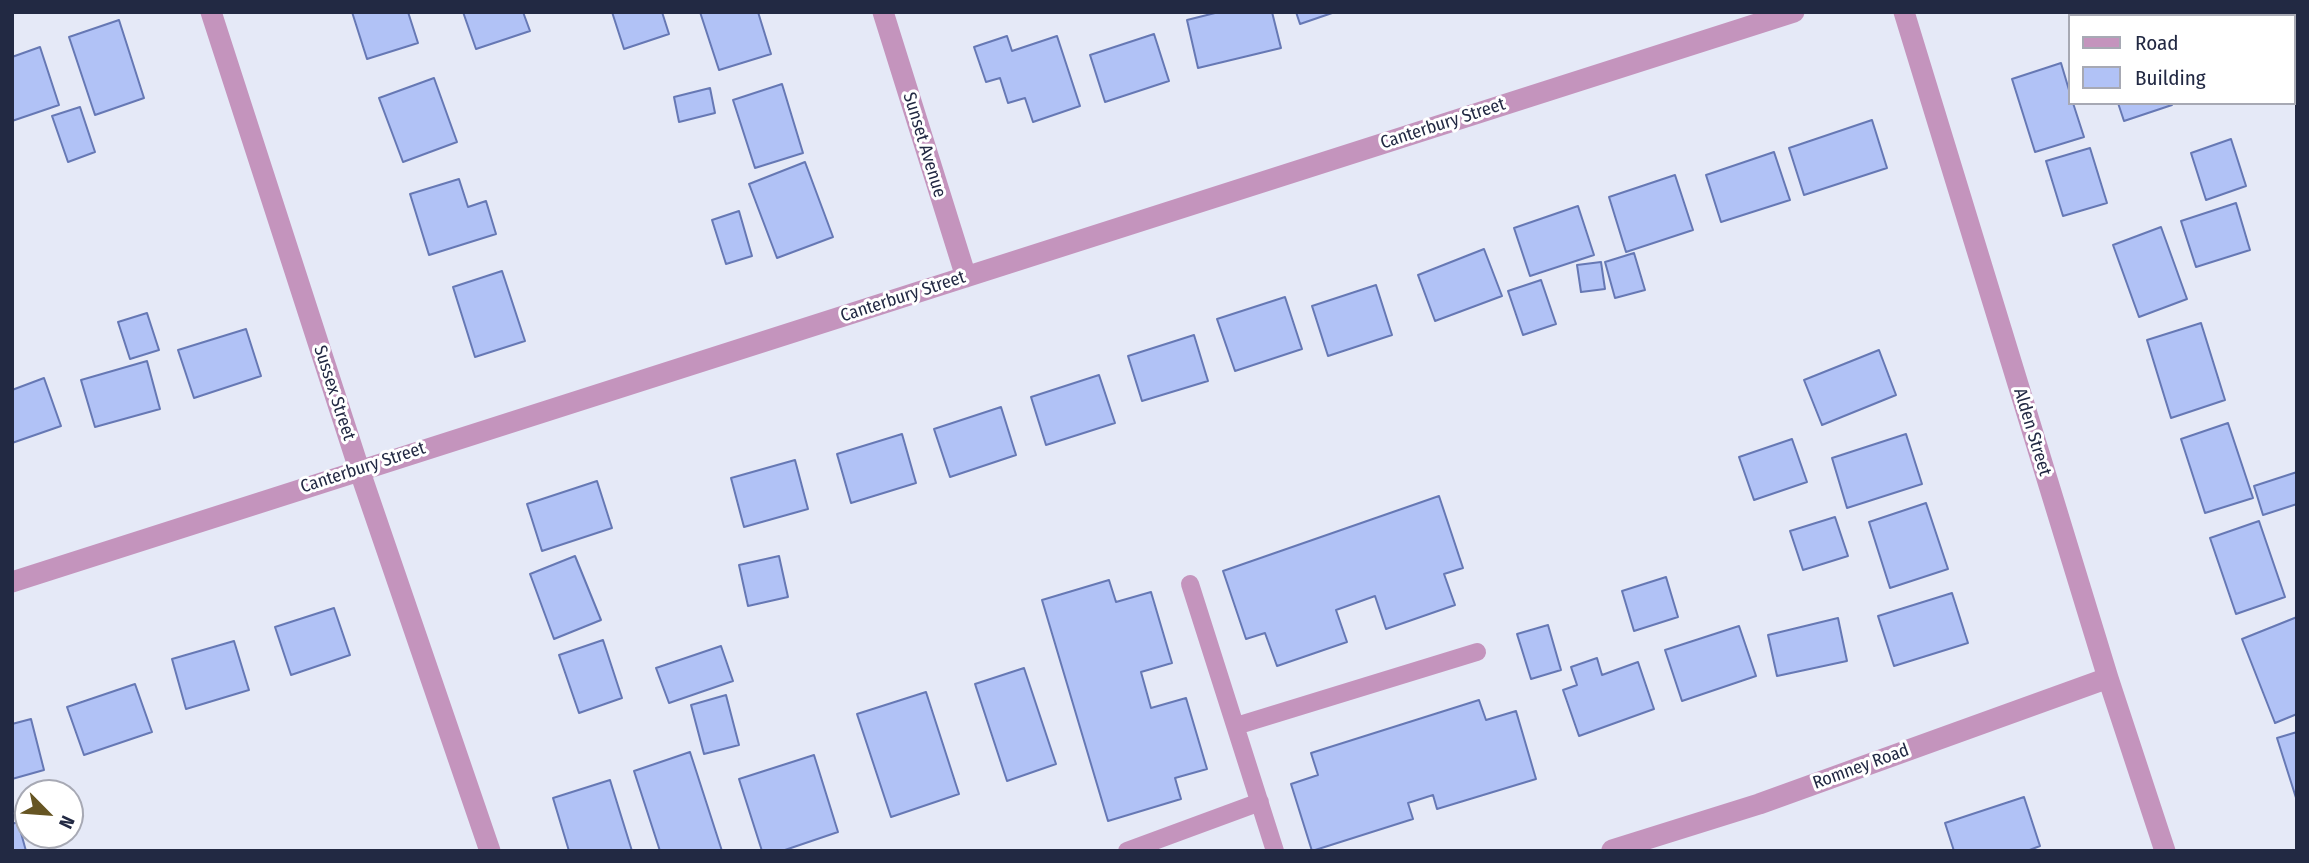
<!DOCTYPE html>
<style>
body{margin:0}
#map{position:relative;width:2309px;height:863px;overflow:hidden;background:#e5e9f7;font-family:"Fira Sans Condensed",sans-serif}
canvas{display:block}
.frame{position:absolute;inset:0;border:14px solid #222943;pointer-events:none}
.legend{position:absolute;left:2068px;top:14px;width:228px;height:91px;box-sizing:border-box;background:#fff;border:2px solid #a7a9b4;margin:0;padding:9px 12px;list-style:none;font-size:21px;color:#222943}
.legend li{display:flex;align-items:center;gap:14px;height:35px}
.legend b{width:35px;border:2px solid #a7a9b4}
.north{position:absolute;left:14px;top:779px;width:70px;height:70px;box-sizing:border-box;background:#fff;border:2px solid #a7a9b4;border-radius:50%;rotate:115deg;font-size:19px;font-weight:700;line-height:28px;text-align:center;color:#222943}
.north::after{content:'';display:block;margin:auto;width:24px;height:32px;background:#665523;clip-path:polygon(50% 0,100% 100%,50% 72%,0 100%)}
</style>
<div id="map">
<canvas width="2309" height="863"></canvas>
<div class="frame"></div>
<ul class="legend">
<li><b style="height:9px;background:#c494bd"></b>Road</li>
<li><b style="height:19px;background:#b1c2f6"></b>Building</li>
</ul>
<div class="north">N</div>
</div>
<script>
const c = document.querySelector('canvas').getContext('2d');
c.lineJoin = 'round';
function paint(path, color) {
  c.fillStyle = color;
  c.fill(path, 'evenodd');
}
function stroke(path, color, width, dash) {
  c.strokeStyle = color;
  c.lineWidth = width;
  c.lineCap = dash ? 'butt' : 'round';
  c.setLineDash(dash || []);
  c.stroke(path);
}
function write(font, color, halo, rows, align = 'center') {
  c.font = font + ' "Fira Sans Condensed",sans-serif';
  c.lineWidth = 6;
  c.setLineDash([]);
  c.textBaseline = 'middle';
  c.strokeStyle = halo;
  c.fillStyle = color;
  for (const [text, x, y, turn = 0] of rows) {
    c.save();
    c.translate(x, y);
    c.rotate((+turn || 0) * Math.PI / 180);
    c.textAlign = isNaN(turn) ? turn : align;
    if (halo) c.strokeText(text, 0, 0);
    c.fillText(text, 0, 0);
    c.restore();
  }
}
const building = new Path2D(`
 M352,12H408L418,43L367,59Z
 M463,12H523L530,31L476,49Z
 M612,12H662L669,34L624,49Z
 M700,12H758L771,54L719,70Z
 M1219,12H1272L1281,48L1198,68L1187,20Z
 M1296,12H1335L1300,24Z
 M2205,12H2231L2232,16H2193Z
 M2249,12H2297V46L2293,47V16H2251Z
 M119,20L144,98L95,115L69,37Z
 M1154,34L1169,81L1105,102L1090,55Z
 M1007,36L1012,51L1057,36L1080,106L1033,122L1025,98L1008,103L1000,78L986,82L974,47Z
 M40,47L59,105L12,121V57Z
 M2061,63L2069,90V103H2073L2084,137L2035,152L2012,79Z
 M434,78L457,142L403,162L379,98Z
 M782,84L803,153L755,168L733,100Z
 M710,88L715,113L679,122L674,97Z
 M2118,103H2172V105L2124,121Z
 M80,107L95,152L68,162L52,116Z
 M1872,120L1887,168L1804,195L1789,148Z
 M2231,139L2246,186L2206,200L2191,153Z
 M2090,148L2107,203L2063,216L2046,161Z
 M1774,152L1790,200L1721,222L1706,175Z
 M805,162L833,237L777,258L749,184Z
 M1675,175L1693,230L1626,252L1609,197Z
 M459,179L468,207L486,201L496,234L429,255L410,194Z
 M2236,203L2250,250L2196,267L2181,221Z
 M1578,206L1594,255L1530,276L1514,228Z
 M739,211L752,256L726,264L712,220Z
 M2161,227L2187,299L2139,317L2113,245Z
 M1484,249L1502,296L1435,321L1418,275Z
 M1634,253L1645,290L1615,298L1605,262Z
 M1601,262L1605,289L1581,292L1577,265Z
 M502,271L525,341L475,357L453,287Z
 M1541,280L1556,324L1523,335L1508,291Z
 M1376,285L1392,335L1328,356L1312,306Z
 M1285,297L1302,349L1235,371L1217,319Z
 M147,313L159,350L130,359L118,322Z
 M2201,323L2225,400L2171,418L2147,340Z
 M246,329L261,376L194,398L178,350Z
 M1194,335L1208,381L1142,401L1128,356Z
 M1879,350L1896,395L1822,425L1804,380Z
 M147,361L160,409L95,427L81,380Z
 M1099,375L1115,423L1046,445L1031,397Z
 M44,378L61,426L12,443V390Z
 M1001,407L1016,455L950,477L934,429Z
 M2228,423L2253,498L2205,513L2181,439Z
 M902,434L916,483L851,503L837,454Z
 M1906,434L1922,484L1847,508L1832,458Z
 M1792,439L1807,482L1754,500L1739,457Z
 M795,460L808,509L744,527L731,478Z
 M2297,472V504L2263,515L2254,486Z
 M597,481L612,528L542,551L527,504Z
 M1439,496L1463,568L1444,574L1455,605L1386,629L1375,596L1336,610L1347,642L1277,666L1265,633L1246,639L1223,571Z
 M1926,503L1948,569L1890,588L1869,522Z
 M1835,517L1848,556L1803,570L1790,531Z
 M2259,521L2285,597L2236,614L2210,538Z
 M575,556L601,620L554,639L530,574Z
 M779,556L788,597L748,606L739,565Z
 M1666,577L1678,617L1634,631L1622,591Z
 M1109,580L1116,602L1151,592L1172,663L1141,672L1151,708L1186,698L1207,769L1175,778L1181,799L1108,821L1042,600Z
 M1952,593L1968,643L1894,666L1878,616Z
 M334,608L350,655L291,675L275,627Z
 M2297,617V714L2275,723L2242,639Z
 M1838,618L1847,661L1777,676L1768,635Z
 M1548,625L1561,670L1531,679L1517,634Z
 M1739,626L1756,676L1682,701L1665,650Z
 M603,640L622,698L579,713L559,655Z
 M234,641L249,690L186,709L172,659Z
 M721,646L733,681L669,703L656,668Z
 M1597,658L1602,675L1638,662L1654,709L1579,736L1563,690L1577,685L1571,667Z
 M1024,668L1056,764L1007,781L975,684Z
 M135,684L152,732L84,755L67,707Z
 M926,692L959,794L891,817L857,714Z
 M726,695L739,745L704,754L691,705Z
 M1479,700L1486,720L1516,711L1536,779L1437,809L1433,795L1408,803L1413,819L1312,851L1291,784L1318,775L1311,753Z
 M31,719L44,770L12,779V724Z
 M2297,732V801L2277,738Z
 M690,752L722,851H660L634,771Z
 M814,755L838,832L782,851H762L739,779Z
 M610,780L632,851H569L553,798Z
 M2024,797L2040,846L2027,851H1954L1945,823Z
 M18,822L26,851H12V824Z`);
const lane = new Path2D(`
 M1190,584L1275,851
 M1236,726L1477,652
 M1127,851L1260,802`);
const street = new Path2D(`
 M211,12L359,469L490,851
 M883,12L966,277
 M1904,12L2108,678L2165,851
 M12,582L1794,12
 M1612,850L1759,804L2108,678`);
const streetNames = [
 ["Canterbury Street",1443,124,-18],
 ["Sunset Avenue",924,145,73],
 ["Canterbury Street",903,297,-18],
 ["Sussex Street",334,393,72],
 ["Alden Street",2032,432,73],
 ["Canterbury Street",363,468,-18],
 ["Romney Road",1861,767,-20]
];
paint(building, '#b1c2f6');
stroke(building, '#6678b4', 2);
stroke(lane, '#c494bd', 18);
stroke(street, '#c494bd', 21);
write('18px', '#222943', '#fff', streetNames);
</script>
